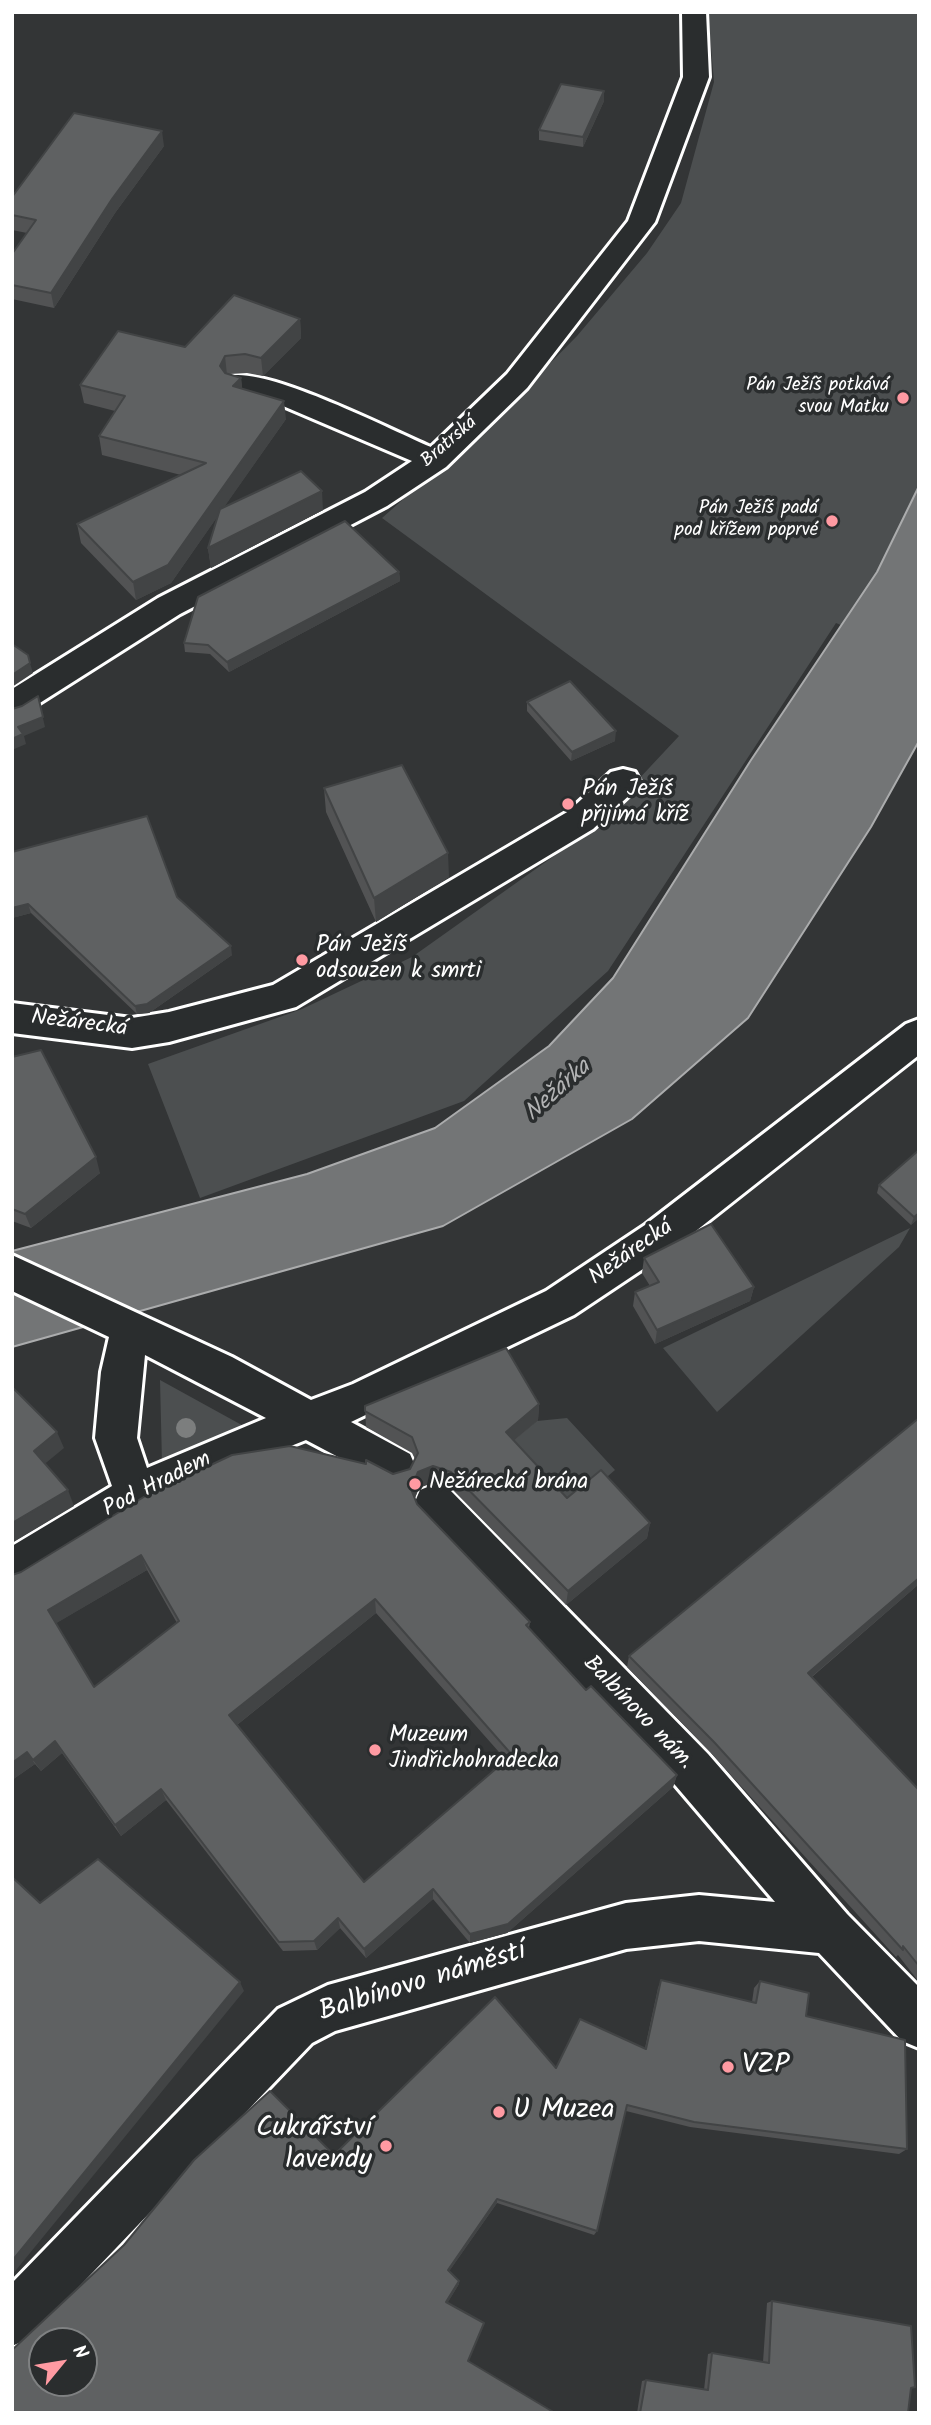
<!DOCTYPE html>
<meta charset="utf-8">
<style>
body{margin:0}
#map{position:relative;width:931px;height:2425px;overflow:hidden;background:#333536;font-family:Kalam,sans-serif}
canvas{display:block}
.frame{position:absolute;inset:0;border:14px solid #fff;pointer-events:none}
.north{position:absolute;left:28px;top:2327px;width:70px;height:70px;box-sizing:border-box;background:#2a2d2e;border:2px solid #7f8182;border-radius:50%;rotate:60deg;font-size:19px;font-weight:700;line-height:28px;text-align:center;color:#fff}
.north::after{content:'';display:block;margin:auto;width:24px;height:32px;background:#ff9aa2;clip-path:polygon(50% 0,100% 100%,50% 72%,0 100%)}
</style>
<div id="map">
<canvas width="931" height="2425"></canvas>
<div class="frame"></div>
<div class="north">N</div>
</div>
<script>
const c = document.querySelector('canvas').getContext('2d');
c.lineJoin = 'round';
function paint(path, color) {
  c.fillStyle = color;
  c.fill(path, 'evenodd');
}
function stroke(path, color, width, dash) {
  c.strokeStyle = color;
  c.lineWidth = width;
  c.lineCap = dash ? 'butt' : 'round';
  c.setLineDash(dash || []);
  c.stroke(path);
}
function write(font, color, halo, rows, align = 'center') {
  c.font = font + ' Kalam,sans-serif';
  c.lineWidth = 7;
  c.setLineDash([]);
  c.textBaseline = 'middle';
  c.strokeStyle = halo;
  c.fillStyle = color;
  for (const [text, x, y, turn = 0] of rows) {
    c.save();
    c.translate(x, y);
    c.rotate((+turn || 0) * Math.PI / 180);
    c.textAlign = isNaN(turn) ? turn : align;
    if (halo) c.strokeText(text, 0, 0);
    c.fillText(text, 0, 0);
    c.restore();
  }
}
const green = new Path2D(`
 M708,12H919V658L836,623L608,971L464,1101L200,1198L148,1064L302,1009L412,957L592,829L679,736L382,518L505,409L577,336L647,253L681,203L714,82Z
 M910,1228L899,1247L717,1412L663,1348Z
 M160,1380L249,1429L162,1463Z
 M567,1418L615,1470L565,1513L505,1448L537,1421Z`);
const water = new Path2D(`
 M919,486V741L871,827L748,1018L632,1119L443,1226L12,1347V1251L307,1174L435,1128L549,1046L613,978L751,760L877,572Z`);
const minor = new Path2D(`
 M682,12H706L709,77L655,222L527,388L446,467L387,506L180,614L24,713L12,717V689L158,598L365,492L412,461L276,403L229,390L225,383L229,376C266,366 391,430 431,447L507,374L628,221L683,77Z
 M623,769L635,772L640,781L635,790L593,829L296,1007L169,1042L132,1048L12,1033V1003L132,1018L169,1012L273,985L569,811L611,772Z
 M919,1019V1055L673,1249L574,1315L351,1422L410,1454L416,1468L410,1482L395,1487L306,1440L223,1473L151,1508L27,1584L12,1590V1546L112,1486L95,1438L101,1372L109,1337L12,1291V1255L232,1357L311,1400L353,1384L546,1291L645,1225L906,1024ZM145,1355L266,1418L147,1468L137,1438Z
 M435,1484L450,1490L708,1754L847,1914L919,1987V2048L902,2041L819,1953L699,1941L626,1949L335,2031L312,2043L30,2338L12,2346V2283L278,2009L328,1985L626,1903L699,1895L775,1902L676,1786L420,1518L414,1504L420,1490Z`);
const trees = [
 [186,1428]
];
const wall = new Path2D(`
 M604,91V101L583,147L539,140V130Z
 M164,146L115,213L54,308L12,299V254L27,233L12,230V197Z
 M300,319L301,338L263,376L247,373L230,374L241,378L242,389L286,419L223,508L323,510L211,568L208,548L219,514L171,583L136,600L81,543L77,524L181,475L102,455L99,436L115,411L84,403L80,385L185,347Z
 M399,572L400,581L229,672L210,654L185,652L184,643Z
 M527,702L615,741L571,761L527,711Z
 M324,788L449,877L376,922L326,812Z
 M12,852L177,897L232,955L149,1013L137,1014L31,913L12,918Z
 M12,1057L100,1173L31,1228L12,1221Z
 M879,1185L919,1218L911,1225L877,1193Z
 M644,1258L754,1287L750,1301L655,1344L633,1306L635,1292L650,1286L642,1273Z
 M539,1404L538,1420L514,1441L567,1498L650,1523L647,1538L566,1605L451,1488L434,1482L419,1488L415,1498L417,1504L530,1622L529,1628L586,1690L677,1775L673,1787L507,1933L470,1943L433,1899L366,1958L340,1928L317,1950L283,1951L166,1800L121,1836L62,1753L41,1771L35,1764L12,1780V1575L410,1469L415,1459L412,1453L366,1427L365,1406ZM147,1570L177,1623L94,1687L56,1623ZM376,1613L506,1760L364,1882L237,1725Z
 M919,1418V1584L812,1677L919,1790V1982L898,1955L896,1957L710,1752L627,1667L629,1656Z
 M661,1980L752,2002L754,1988L760,1981L806,2016L907,2149L899,2154L690,2127L626,2111L597,2231L594,2235L497,2203L449,2271L459,2284L447,2303L468,2361L12,2413L334,2155L556,2068L645,2048L658,1988Z
 M772,2301L911,2388L908,2413H637L642,2381L646,2380L704,2390L708,2354L712,2353L763,2362L767,2303Z`);
const shadedWall = new Path2D(`
 M604,91V101L583,147V137Z
 M162,131L164,146L115,213L54,308L51,293L112,199Z
 M300,319L301,338L263,376L261,358Z
 M225,356L227,375L223,384L220,366Z
 M241,378L243,397L233,386Z
 M284,401L286,419L171,583L136,600L133,582Z
 M322,491L323,510L211,568L208,548Z
 M399,572L400,581L229,672L227,662Z
 M30,663L33,673L12,687V675Z
 M38,696L45,727L24,736L26,744L12,750V739L18,727Z
 M616,731L615,741L571,761L572,752Z
 M448,853L449,877L376,922L374,898Z
 M28,904L31,913L12,918V908Z
 M231,946L232,955L149,1013L137,1014L135,1006Z
 M96,1157L100,1173L31,1228L25,1214Z
 M919,1213V1218L911,1225L914,1217Z
 M754,1287L750,1301L655,1344L657,1330Z
 M539,1404L538,1420L505,1448L506,1432Z
 M57,1432L64,1448L41,1467L34,1451Z
 M433,1466L434,1482L419,1488L412,1505L411,1489L418,1472Z
 M68,1490L74,1506L12,1543V1523Z
 M650,1523L647,1538L566,1605L568,1591Z
 M141,1555L147,1570L55,1624L48,1610Z
 M919,1578V1584L803,1684L808,1673Z
 M375,1599L376,1613L233,1728L229,1715Z
 M55,1741L62,1753L41,1771L33,1760Z
 M27,1752L35,1764L12,1780V1763Z
 M677,1775L673,1787L507,1933L470,1943V1934Z
 M161,1789L166,1800L121,1836L115,1825Z
 M433,1889V1899L366,1958L364,1949Z
 M338,1918L340,1928L317,1950L314,1941Z
 M240,1982L244,1991L12,2275V2261Z
 M497,2199V2203L448,2273V2270Z
 M459,2281V2284L447,2304L446,2302Z`);
const building = new Path2D(`
 M561,84L604,91L583,137L539,130Z
 M74,113L162,131L112,199L51,293L12,285V254L36,220L12,215V197Z
 M234,295L300,319L261,358L245,354L225,356L220,366L225,373L241,378L233,386L284,401L168,565L133,582L77,524L206,463L99,436L125,396L80,385L118,331L185,347Z
 M301,471L322,491L208,548L220,509Z
 M345,521L399,572L227,662L208,645L184,643L198,597Z
 M12,644L28,655L30,663L12,675Z
 M570,681L616,731L572,752L527,702Z
 M38,696L43,717L18,727L23,734L12,739V709L22,706Z
 M402,765L448,853L374,898L324,788Z
 M147,816L177,897L231,946L147,1004L135,1006L28,904L12,908V852Z
 M41,1050L96,1157L25,1214L12,1209V1057Z
 M919,1150V1213L914,1217L879,1185Z
 M711,1224L754,1287L657,1330L635,1292L659,1282L644,1258Z
 M506,1348L539,1404L506,1432L567,1498L601,1470L650,1523L568,1591L451,1472L433,1466L418,1472L411,1489L417,1504L530,1622L526,1625L586,1690L591,1686L677,1775L508,1924L470,1934L433,1889L364,1949L338,1918L314,1941L279,1942L161,1789L115,1825L55,1741L33,1760L27,1752L12,1763V1575L21,1572L147,1495L232,1455L290,1446L366,1464V1460L393,1474L410,1469L418,1453L412,1437L365,1411V1406ZM141,1555L179,1621L94,1687L48,1610ZM375,1599L512,1755L364,1882L229,1715Z
 M12,1387L57,1432L34,1451L68,1490L12,1523Z
 M919,1418V1578L808,1673L919,1790V1966L903,1946V1950L714,1742L629,1656Z
 M98,1859L240,1982L12,2261V1877L40,1903Z
 M661,1980L756,2003L760,1981L809,1993L806,2016L905,2040L907,2149L694,2122L627,2105L597,2231L497,2199L448,2270L459,2281L446,2302L484,2323L468,2361L555,2413H12V2350L124,2245L194,2160L270,2091L334,2155L495,1997L556,2068L580,2019L646,2049ZM42,2341H84V2383H42Z
 M772,2301L911,2326L915,2387L911,2388L908,2413H640L646,2380L708,2390L712,2353L769,2363Z`);
const markers = [
 [903,398,7,"#ff9aa2"],
 [832,521,7,"#ff9aa2"],
 [568,804,7,"#ff9aa2"],
 [302,960,7,"#ff9aa2"],
 [415,1484,7,"#ff9aa2"],
 [375,1750,7,"#ff9aa2"],
 [728,2067,7,"#ff9aa2"],
 [499,2112,7,"#ff9aa2"],
 [386,2146,7,"#ff9aa2"]
];
const farPoinames = [
 ["Pán Ježíš potkává",889,387],
 ["svou Matku",889,409],
 ["Pán Ježíš padá",818,510],
 ["pod křížem poprvé",818,532]
];
const farStreetnames = [
 ["Bratrská",450,443,-41]
];
const poiNames = [
 ["Pán Ježíš",582,791],
 ["přijímá kříž",582,817],
 ["Pán Ježíš",316,947],
 ["odsouzen k smrti",316,973],
 ["Nežárecká brána",429,1484],
 ["Muzeum",389,1737],
 ["Jindřichohradecka",389,1763]
];
const streetNames = [
 ["Nežárecká",79,1025,7],
 ["Nežárecká",632,1254,-35],
 ["Pod Hradem",158,1486,-27],
 ["Balbínovo nám.",637,1714,46]
];
const waterNames = [
 ["Nežárka",559,1092,-42]
];
const nearStreetnames = [
 ["Balbínovo náměstí",423,1984,-17]
];
const nearPoinames = [
 ["VZP",742,2067],
 ["U Muzea",513,2112],
 ["Cukrářství",372,2130,"right"],
 ["lavendy",372,2162,"right"]
];
paint(green, '#4c4f50');
paint(water, '#737576');
stroke(water, '#abacad', 2);
stroke(minor, '#fff', 6);
paint(minor, '#2a2d2e');
c.fillStyle = '#7c7e7e';
for (const [x, y] of trees) {
  c.beginPath();
  c.arc(x, y, 10, 0, 2 * Math.PI);
  c.fill();
}
paint(wall, '#525354');
paint(shadedWall, '#424445');
paint(building, '#5f6162');
stroke(building, '#424445', 2);
for (const [x, y, r, color] of markers) {
  const dot = new Path2D();
  dot.arc(x, y, r, 0, 2 * Math.PI);
  c.fillStyle = color;
  c.fill(dot);
  stroke(dot, '#2a2d2e', 2.5);
}
write('19px', '#fff', '#2a2d2e', farPoinames, 'right');
write('19px', '#fff', '#2a2d2e', farStreetnames);
write('23px', '#fff', '#2a2d2e', poiNames, 'left');
write('23px', '#fff', '#2a2d2e', streetNames);
write('italic 24px', '#b2b3b4', '#2a2d2e', waterNames);
write('28px', '#fff', '#2a2d2e', nearStreetnames);
write('28px', '#fff', '#2a2d2e', nearPoinames, 'left');
</script>
